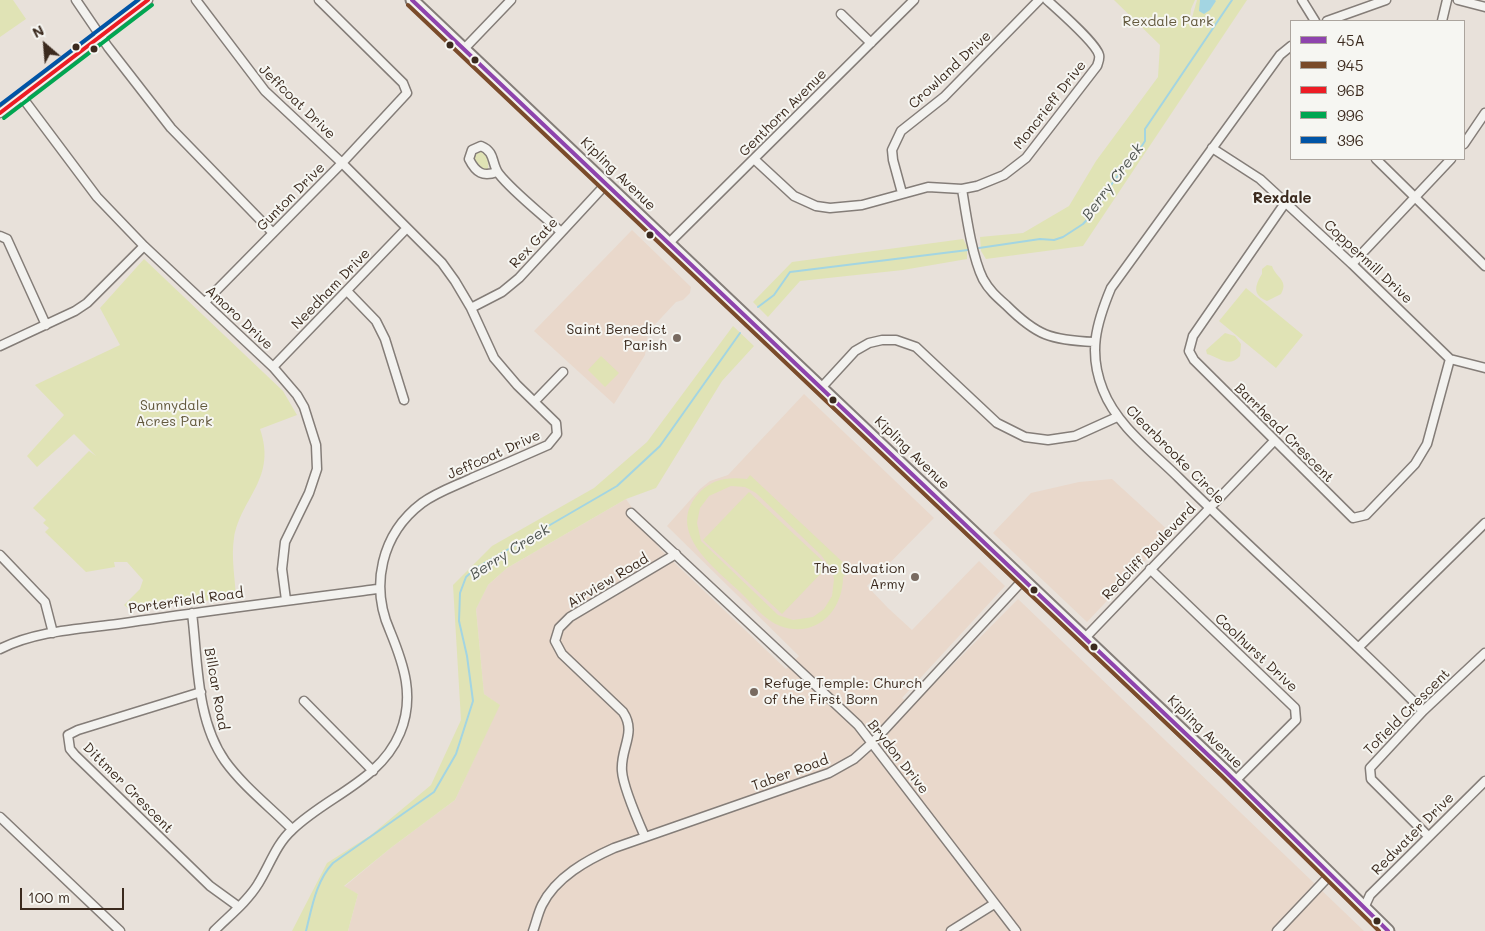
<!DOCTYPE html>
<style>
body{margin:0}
#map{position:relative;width:1485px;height:931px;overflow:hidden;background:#e8e1da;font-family:Mali,sans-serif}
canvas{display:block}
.legend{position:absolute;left:1290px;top:20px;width:175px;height:140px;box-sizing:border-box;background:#f6f6f2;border:1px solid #aba49d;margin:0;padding:6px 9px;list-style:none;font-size:15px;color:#3b2a1e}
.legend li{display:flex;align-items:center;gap:10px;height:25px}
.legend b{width:25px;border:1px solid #aba49d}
.north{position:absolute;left:20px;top:20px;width:50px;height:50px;-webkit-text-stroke:4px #f6f6f2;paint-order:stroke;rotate:333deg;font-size:14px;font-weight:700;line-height:20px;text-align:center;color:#3b2a1e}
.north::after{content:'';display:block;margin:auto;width:18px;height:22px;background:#3b2a1e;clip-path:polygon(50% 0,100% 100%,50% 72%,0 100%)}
.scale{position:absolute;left:20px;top:888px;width:104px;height:22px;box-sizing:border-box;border:2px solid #3b2a1e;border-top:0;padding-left:6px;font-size:15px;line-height:18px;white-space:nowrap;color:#3b2a1e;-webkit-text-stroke:4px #f6f6f2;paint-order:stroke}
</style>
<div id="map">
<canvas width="1485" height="931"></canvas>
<ul class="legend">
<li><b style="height:6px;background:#8e44ad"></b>45A</li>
<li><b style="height:6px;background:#7a4b2a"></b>945</li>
<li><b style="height:6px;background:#ed1c24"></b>96B</li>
<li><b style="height:6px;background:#00a651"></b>996</li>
<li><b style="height:6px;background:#0054a6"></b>396</li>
</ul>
<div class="north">N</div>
<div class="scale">100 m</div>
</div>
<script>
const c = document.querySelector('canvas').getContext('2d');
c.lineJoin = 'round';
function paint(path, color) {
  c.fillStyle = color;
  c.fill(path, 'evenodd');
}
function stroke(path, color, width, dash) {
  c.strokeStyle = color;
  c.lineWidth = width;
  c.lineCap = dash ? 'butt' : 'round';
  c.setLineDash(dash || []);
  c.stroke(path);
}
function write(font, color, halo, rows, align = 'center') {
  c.font = font + ' Mali,sans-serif';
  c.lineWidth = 4;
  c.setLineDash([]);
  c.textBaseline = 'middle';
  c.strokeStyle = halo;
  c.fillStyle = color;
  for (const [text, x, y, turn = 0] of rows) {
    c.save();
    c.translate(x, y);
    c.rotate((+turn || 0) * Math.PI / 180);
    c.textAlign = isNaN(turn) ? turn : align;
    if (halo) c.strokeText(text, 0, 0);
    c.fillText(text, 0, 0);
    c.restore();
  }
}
const built = new Path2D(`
 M632,230L691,287L690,293L683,300L676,302L648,332L645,355L614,404L534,331Z
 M804,394L934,518L867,586L888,608L912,630L979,561L1005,586L902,698L912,706L1018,599L1364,931H348L358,894L344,887L392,847L455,800L499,705L484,694L476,609L488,585L507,568L626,499L660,549L786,669L799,656L667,526L700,489L710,481L728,475Z
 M1112,479L1171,533L1087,622L993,533L1031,493L1079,482Z`);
const green = new Path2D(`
 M0,0H13L26,19L0,37Z
 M1114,0H1195L1191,9L1189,28L1197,0H1247L1083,246L986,259L981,251L980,237L1023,233L1069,206L1096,161L1158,77L1160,45Z
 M482,150C487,154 489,163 488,169L483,170L472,158L473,153Z
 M963,239L967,246V259L903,270L800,281L768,317L753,302L792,262Z
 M144,259L283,391L297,415L260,429C277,479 241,497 234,538C231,557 235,578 236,597L130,610L124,605L140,589L143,580L127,562H114L115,567L86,572L45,532L49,528L43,523L46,520L33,508L89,451L96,456L74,434L37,467L27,456L64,415L35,385L120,345L100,308Z
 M1267,265L1272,266C1276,278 1289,280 1281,294L1267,301C1252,295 1255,285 1262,274V269Z
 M1246,288L1303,335L1276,368L1219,321Z
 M733,326L754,346L722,381L656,488L626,499L507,568L488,585L476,609L484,694L500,705L455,800L392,847L344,886L358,894L348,931H292L327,863L371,835L431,785L461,720L453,585L492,546L594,488L647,442Z
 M1225,333L1235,336L1241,344L1240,356C1229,368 1220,358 1207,354L1206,350Z
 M601,356L619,373L605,387L588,370Z
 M750,475L851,570L843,577C843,611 816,639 780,626C764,620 751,602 739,591C715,568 665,532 698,494C712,479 727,477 747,479ZM731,486L745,487L756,493L821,555L832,570L834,579L832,596L824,609L813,617L793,620L778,615L701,541L697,523L700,508L709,496Z
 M749,492L828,566L782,614L703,540Z`);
const water = new Path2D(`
 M1200,0H1215L1216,1L1210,10L1204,14L1199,11Z`);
const stream = new Path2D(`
 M979,248L1040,239L1054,240L1063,237L1083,224L1095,211L1115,179L1138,152L1145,141V129L1232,0
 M758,307L774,295L790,272L968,250
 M306,931C312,907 316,881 333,863L434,792L456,754L473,701L467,656L459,621L460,593L466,577L476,568L617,486L660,446L740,333`);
const minor = new Path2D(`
 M76,0L108,47L171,128L273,233
 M196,0L265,91L342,163L442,263L455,281L471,308L494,358L517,385L556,423L557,434L548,445C523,456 498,467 472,478C455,486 437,492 422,503C381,534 370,586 390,631C404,665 415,697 400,733C380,781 327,796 292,830C276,844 269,867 258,884C247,902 229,916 214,931
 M1302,0L1315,21
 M1458,0L1485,7
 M841,14L871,43
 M1327,21L1386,0
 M1442,21L1447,0
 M1291,46L1280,55L1111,288C1096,324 1088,353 1103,390C1117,426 1153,452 1179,478C1259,557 1344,631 1423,711
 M464,49L511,0
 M22,97L97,197L144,246L273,367L297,395L304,407L316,445L317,469L309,493L285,542L282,569L286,600
 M0,113L148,0
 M1464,144L1485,113
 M1212,148L1260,179L1352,264L1450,359L1485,368
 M754,159L794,196L816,206L830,208L862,205L928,187L962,189L977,186L1004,175L1026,158L1097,66C1098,63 1100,59 1099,55C1096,43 1058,10 1047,0
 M1376,159L1485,266
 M497,172C483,177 476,173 469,159L472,150L481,146C496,152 491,164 499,174C513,192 543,215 561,232
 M962,189C966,214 972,257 983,279C989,290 997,297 1006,305C1037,336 1051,340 1094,342
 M902,193L893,160L892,150L901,131L944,97L1039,0
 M1285,203L1193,336L1189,351L1194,360L1353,518L1366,515L1415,464L1427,444L1450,359
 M0,236L7,239L46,325
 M669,243L914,0
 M1352,264L1451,159
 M347,291L376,321L385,339L404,400
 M205,302L342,163L407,93L403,83L319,0
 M471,308L502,292L519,278L606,184
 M0,346L75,311L87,303L144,246
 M273,367L406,229
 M821,388L855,351L869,343L882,340H896L916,347L997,423L1025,437L1048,440L1075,436L1117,417
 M535,401L563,372
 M631,513L858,725L1016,931
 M0,555L45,602L53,633
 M1150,569L1295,708L1296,720L1235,781
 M192,613C198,661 196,720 225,761C243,786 270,807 292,829
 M1085,638L1274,441
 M1359,647L1485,523
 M0,649C35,631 80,629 118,624C205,611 292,600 378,589
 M201,692L78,730L68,735L70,749L75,755L210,886L239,907
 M304,701L373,771
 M0,817L120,931
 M1428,836L1371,779L1370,768L1423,711L1485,653
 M645,837C638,821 623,787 622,771C620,748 637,733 623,712L562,654L555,641L559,628L570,617L676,554
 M1364,908L1370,895L1485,781
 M533,931C536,923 538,913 542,905C556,877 587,860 614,848L829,773L854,759L873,742L1023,580
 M951,931L994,904
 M1277,931L1330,875`);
const secondary = new Path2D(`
 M412,0L1226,772L1388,931`);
const bus1 = new Path2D(`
 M412,0L1226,772L1388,931`);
const bus2 = new Path2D(`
 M408,5L1222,776L1379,931`);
const bus3 = new Path2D(`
 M0,113L148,0`);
const bus4 = new Path2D(`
 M4,118L152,5`);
const bus5 = new Path2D(`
 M0,105L138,0`);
const markers = [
 [450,45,4.5,"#3b2a1e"],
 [76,47,4.5,"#3b2a1e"],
 [94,49,4.5,"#3b2a1e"],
 [475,60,4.5,"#3b2a1e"],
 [650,235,4.5,"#3b2a1e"],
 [677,338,5,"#786a60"],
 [833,400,4.5,"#3b2a1e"],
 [915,577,5,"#786a60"],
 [1034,590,4.5,"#3b2a1e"],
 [1094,647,4.5,"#3b2a1e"],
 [754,692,5,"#786a60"],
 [1377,921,4.5,"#3b2a1e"]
];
const parkNames = [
 ["Rexdale Park",1168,22],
 ["Sunnydale",174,406],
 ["Acres Park",174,422]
];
const streetNames = [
 ["Crowland Drive",950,70,-43],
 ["Jeffcoat Drive",297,102,44],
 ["Moncrieff Drive",1050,105,-52],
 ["Genthorn Avenue",783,113,-45],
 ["Kipling Avenue",618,174,44],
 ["Gunton Drive",291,197,-45],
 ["Rex Gate",534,243,-47],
 ["Coppermill Drive",1368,262,43],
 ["Needham Drive",331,289,-46],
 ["Amoro Drive",239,318,43],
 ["Barrhead Crescent",1284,433,45],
 ["Kipling Avenue",912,453,44],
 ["Jeffcoat Drive",494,455,-24],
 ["Clearbrooke Circle",1175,455,45],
 ["Redcliff Boulevard",1149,552,-46],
 ["Airview Road",608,581,-31],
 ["Porterfield Road",186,601,-8],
 ["Coolhurst Drive",1256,653,43],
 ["Billcar Road",216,689,80],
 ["Tofield Crescent",1407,712,-45],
 ["Kipling Avenue",1205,732,44],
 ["Brydon Drive",898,757,52],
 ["Taber Road",790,773,-20],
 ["Dittmer Crescent",128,788,45],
 ["Redwater Drive",1413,834,-45]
];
const poiNames = [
 ["Saint Benedict",667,330],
 ["Parish",667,346],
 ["The Salvation",905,569],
 ["Army",905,585],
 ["Refuge Temple: Church",764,684,"left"],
 ["of the First Born",764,700,"left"]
];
const waterNames = [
 ["Berry Creek",1113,182,-53],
 ["Berry Creek",510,552,-32]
];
const neighbourhoodNames = [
 ["Rexdale",1282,198]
];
paint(built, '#e9d8cb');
paint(green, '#e0e3b5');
paint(water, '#a3d5e2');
stroke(stream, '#a3d5e2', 2);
stroke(minor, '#847d78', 11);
stroke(secondary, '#847d78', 15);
stroke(minor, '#f3f2ef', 8);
stroke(secondary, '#f3f2ef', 11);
stroke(bus1, '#8e44ad', 4);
stroke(bus2, '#7a4b2a', 4);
stroke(bus3, '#ed1c24', 4);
stroke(bus4, '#00a651', 4);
stroke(bus5, '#0054a6', 4);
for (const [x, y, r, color] of markers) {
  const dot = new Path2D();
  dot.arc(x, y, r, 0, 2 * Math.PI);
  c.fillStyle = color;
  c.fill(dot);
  stroke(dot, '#f6f6f2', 2);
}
write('14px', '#62583c', '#f6f6f2', parkNames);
write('14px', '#3b2a1e', '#f6f6f2', streetNames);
write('14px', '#3b2a1e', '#f6f6f2', poiNames, 'right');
write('italic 15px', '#4e5450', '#f6f6f2', waterNames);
write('bold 15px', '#3b2a1e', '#f6f6f2', neighbourhoodNames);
</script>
